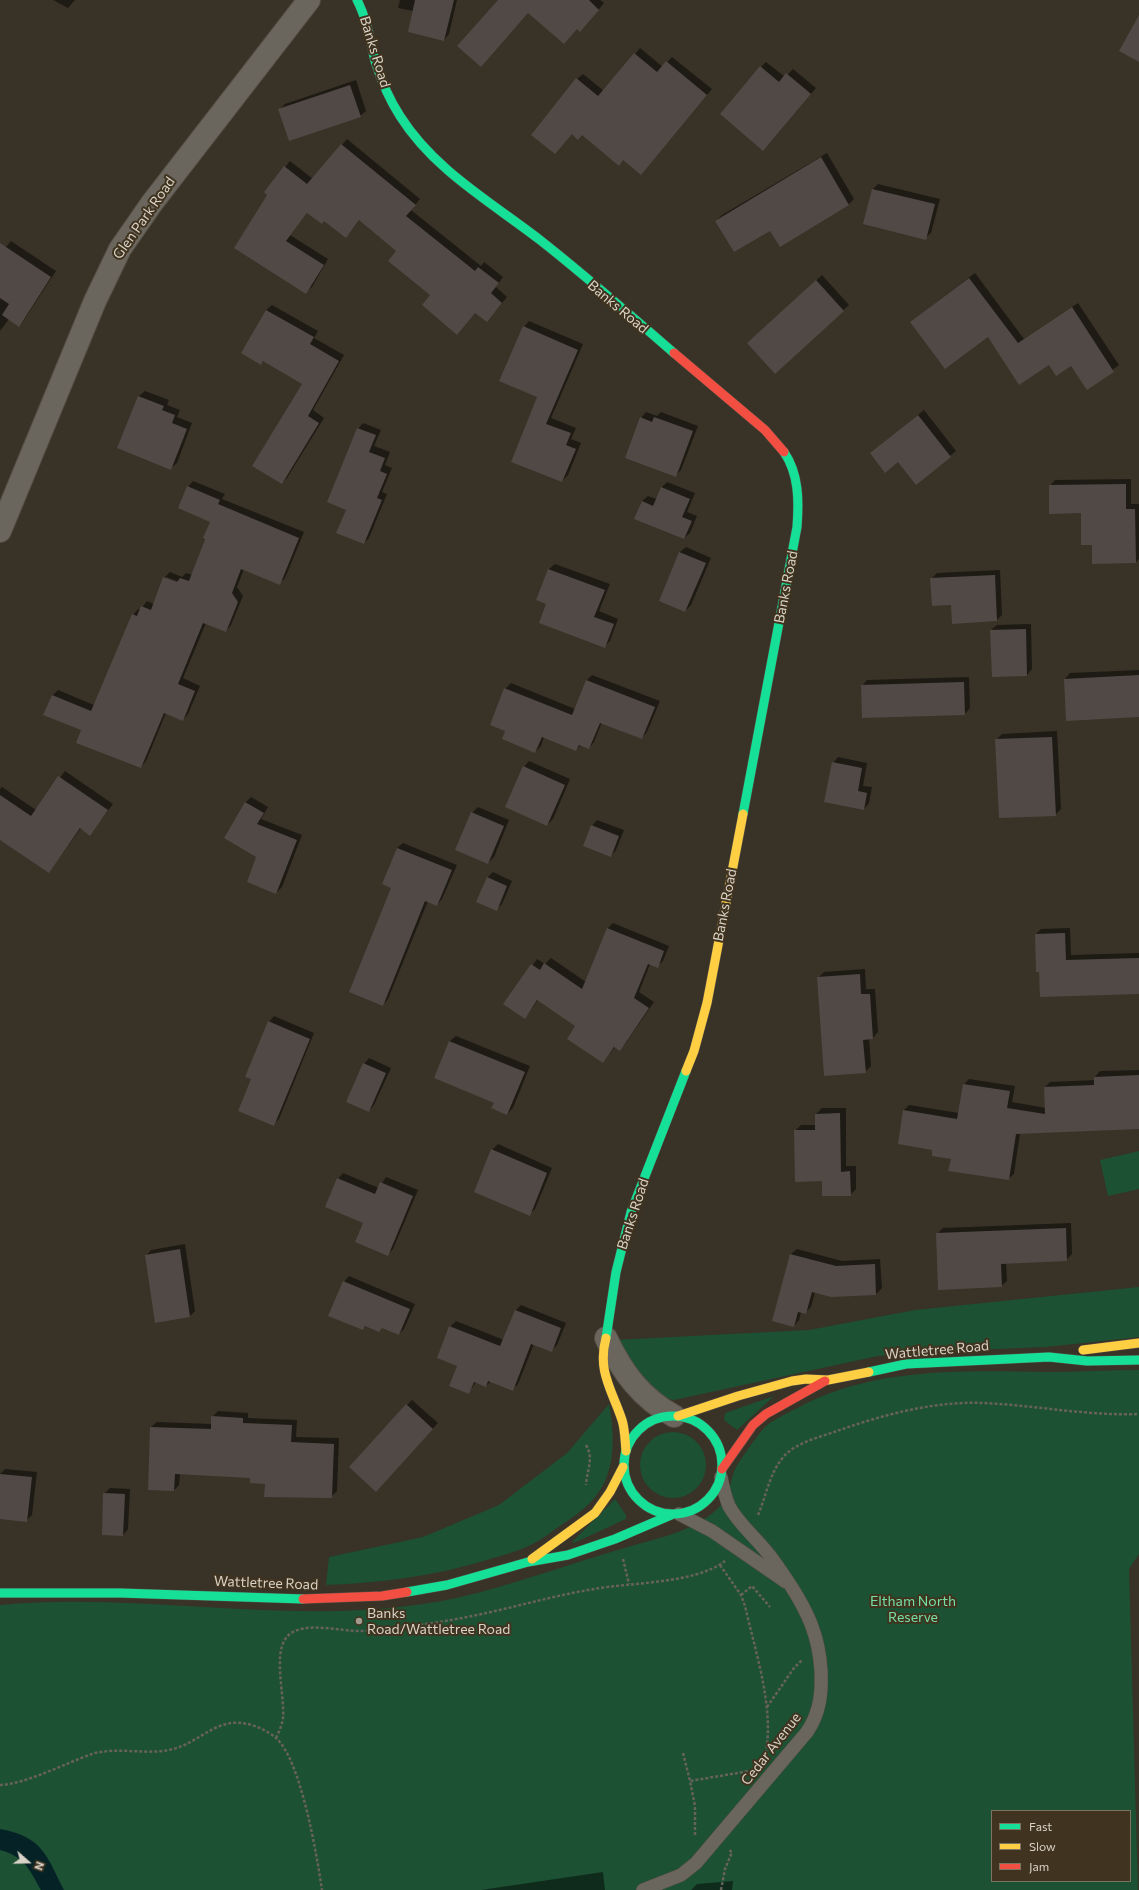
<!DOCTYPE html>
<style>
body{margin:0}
#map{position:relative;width:1139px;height:1890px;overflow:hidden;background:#393227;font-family:Commissioner,sans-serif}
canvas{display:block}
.legend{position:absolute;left:991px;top:1810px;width:140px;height:72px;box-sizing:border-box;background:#403420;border:1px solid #7d7362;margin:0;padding:5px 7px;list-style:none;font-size:12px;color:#d9d2c6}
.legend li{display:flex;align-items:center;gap:8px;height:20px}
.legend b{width:20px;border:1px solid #7d7362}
.north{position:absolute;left:8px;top:1842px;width:40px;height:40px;-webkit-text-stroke:3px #403420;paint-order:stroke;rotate:110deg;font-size:11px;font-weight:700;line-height:16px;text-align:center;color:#d9d2c6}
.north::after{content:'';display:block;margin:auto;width:14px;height:18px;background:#d9d2c6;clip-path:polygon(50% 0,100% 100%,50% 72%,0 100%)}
</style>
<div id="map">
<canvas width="1139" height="1890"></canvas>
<ul class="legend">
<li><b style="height:5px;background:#16e098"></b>Fast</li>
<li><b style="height:5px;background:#ffcf43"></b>Slow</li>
<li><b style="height:5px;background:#f24e42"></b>Jam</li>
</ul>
<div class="north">N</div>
</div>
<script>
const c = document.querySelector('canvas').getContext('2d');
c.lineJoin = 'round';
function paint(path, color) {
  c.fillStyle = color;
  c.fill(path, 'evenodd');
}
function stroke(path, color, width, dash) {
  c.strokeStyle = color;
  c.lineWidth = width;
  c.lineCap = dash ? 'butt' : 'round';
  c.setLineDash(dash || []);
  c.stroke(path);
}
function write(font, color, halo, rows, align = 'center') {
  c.font = font + ' Commissioner,sans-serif';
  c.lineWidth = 4;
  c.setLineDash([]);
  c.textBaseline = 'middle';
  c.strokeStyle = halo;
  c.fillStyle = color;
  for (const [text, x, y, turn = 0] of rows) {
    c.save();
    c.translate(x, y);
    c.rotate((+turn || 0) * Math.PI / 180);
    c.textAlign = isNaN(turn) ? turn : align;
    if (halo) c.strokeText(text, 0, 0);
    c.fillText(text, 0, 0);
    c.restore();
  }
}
const green = new Path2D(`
 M1139,1151V1189L1108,1196L1100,1160Z
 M1139,1287V1337L1046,1347L925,1352L878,1356L674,1400L656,1396L614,1340L809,1330L915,1310Z
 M1139,1370V1554L1129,1569L1138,1890H0V1605C160,1590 323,1635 481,1592C528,1579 574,1563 621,1549C652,1539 692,1533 716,1510C733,1495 728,1484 736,1467C741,1459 758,1434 765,1427C774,1419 796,1409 807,1403C881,1367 968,1371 1047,1372C1078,1372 1108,1370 1139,1370ZM992,1811H1130V1881H992Z
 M774,1396L737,1430L724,1420L725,1413Z
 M609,1404C614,1429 616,1463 602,1487C592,1504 579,1513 563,1524C555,1529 547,1536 538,1541C523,1550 504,1555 487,1560C434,1576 381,1583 326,1585L329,1557L423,1537L499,1505L567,1453Z
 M640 1465a33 33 0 1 1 66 0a33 33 0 1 1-66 0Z
 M615,1499L626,1515V1519L574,1543L572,1542Z`);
const water = new Path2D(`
 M0,1829C43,1837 46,1855 64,1890H41C29,1869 25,1857 0,1850Z`);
const shadow = new Path2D(`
 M53,0H75L68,8Z
 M400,0H457L449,34L444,40L413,11L398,8Z
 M512,0H600L604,3L586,25L577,28L528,12Z
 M640,48L663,67L672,57L712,89L646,168L577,79L583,74L604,91Z
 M766,62L785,77L793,69L816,88L769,144L761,67Z
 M356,80L366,111L360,116L279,110L285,104Z
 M347,139L420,199L411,210L481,266L484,262L503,277L496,287L507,297L492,315L476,312L432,295L398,251L360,219L351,231L308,212L290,235L328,259L312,287L306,292L235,247L268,194L265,192L290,161L313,179Z
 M827,153L854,199L849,204L780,245L770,229L716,221L722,215Z
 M878,184L940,199L931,233L925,238L873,189Z
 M11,241L56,271L24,320L19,326L9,319L0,331V254Z
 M975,273L1024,339L1078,303L1119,365L1087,388L1072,365L1049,364L989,336L917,317Z
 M822,275L849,305L775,373L754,338Z
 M272,305L318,331L314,338L344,355L313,410L324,418L287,478L282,483L304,384L264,361L261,364L266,310Z
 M529,321L583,344L551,418L576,428L571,439L581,443L568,475L562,481L538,396L524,327Z
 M145,391L169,400L167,405L180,410L177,417L192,423L177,463L171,468L118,448L139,396Z
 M924,410L956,451L916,484L898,461L877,448Z
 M646,412L657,416L661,412L698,426L681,470L676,475L641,418Z
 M363,423L381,430L374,446L390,452L385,465L392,468L382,492L387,494L369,538L364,543L347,509L358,429Z
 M1131,479V504H1139V559L1136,562L1093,543L1082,512L1050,486L1055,480Z
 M193,481L225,494L222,499L304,532L285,578L279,584L244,569L237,587L243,596L231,625L226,631L206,623L183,678L200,686L188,714L183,720L166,713L146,761L141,767L82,730L52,696L58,690L94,705L133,615L138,609L140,610L147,601L154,604L164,578L170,572L182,577L186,573L192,575L211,521L188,487ZM166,577L182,583V585L166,579Z
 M667,482L695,493L687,512L697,516L690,533L684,538L642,501L648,496L657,499L662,487Z
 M686,547L711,558L691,605L685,611L680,552Z
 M555,564L610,584L599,611L618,619L610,641L604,647L547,604L537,600L549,569Z
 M1000,570L1002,615L997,620L952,604L931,579L937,573Z
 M1031,624L1032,669L1027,675L991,630L997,625Z
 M1139,670V716L1065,679L1070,673Z
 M592,675L660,701L647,732L642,738L602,722L594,742L589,748L581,745L576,750L544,737L541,746L535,752L506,731L505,689L511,683L575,709L587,680Z
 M969,677L970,708L965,714L862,686L867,680Z
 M1057,731L1061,809L1055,815L996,740L1002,734Z
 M838,757L867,763L863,786L872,787L869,803L864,809L833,763Z
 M529,761L570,779L553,819L547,825L524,767Z
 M65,771L113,804L90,834L81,828L49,872L0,838V789L2,787L36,810Z
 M251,797L268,807L261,819L302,835L282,887L276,893L258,857L245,803Z
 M478,807L509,820L494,857L488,863L472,813Z
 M597,820L624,830L616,850L611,856L592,826Z
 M403,843L457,865L442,899L437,905L428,901L388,999L383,1005L392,887L397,848Z
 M493,872L512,881L502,904L497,909L487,878Z
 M613,923L669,946L663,961L657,966L650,964L639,992L654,1002L625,1044L620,1050L615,1047L603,1062L577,1026L538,1000L525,1018L505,1004L537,959L545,964L551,958L586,982L608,928Z
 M1070,928L1071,955L1139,953V993L1041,996L1036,934L1041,929Z
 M865,969L866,989H875L878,1032L873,1038H869L871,1066L865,1072L818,978L824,972Z
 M274,1016L314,1033L279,1119L274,1124L252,1079L269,1022Z
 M456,1036L530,1066L513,1108L507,1114L495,1102L435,1078L450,1041Z
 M369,1058L391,1068L374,1105L369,1111L364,1064Z
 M1139,1070V1128L1020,1133L1014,1174L1008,1179L952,1159L934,1149L904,1110L909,1105L959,1113L964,1084L969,1079L1015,1086L1012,1102L1046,1108L1045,1087L1050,1082L1095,1080V1077L1100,1071Z
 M822,1108H846V1166H856V1189L850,1195L795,1131L801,1125H816V1114Z
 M498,1144L552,1168L535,1209L529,1214L492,1150Z
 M343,1173L379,1188L386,1177L418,1190L393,1249L387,1255L364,1223L338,1179Z
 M1071,1223L1072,1254L1066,1260L1006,1262L1007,1281L1001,1286L937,1234L943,1228Z
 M185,1244L195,1311L190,1316L146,1256L151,1250Z
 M797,1249L842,1261L880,1259L882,1288L876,1294L831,1296L815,1292L811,1307L805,1313L801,1312L799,1320L794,1326L791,1254Z
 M349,1276L415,1304L404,1329L399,1334L382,1327L366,1326L363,1329L344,1282Z
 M521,1305L566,1323L557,1345L551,1351L534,1344L518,1384L512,1390L491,1381L486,1386L476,1382L469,1392L458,1366L450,1327L456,1321L504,1340L516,1310Z
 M412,1400L438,1423L381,1485L407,1405Z
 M218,1411L248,1413V1418L297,1420L296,1437L339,1438L337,1491L331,1497L265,1496L266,1483L251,1477L180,1474L179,1485L174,1490L151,1427L157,1422L212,1424V1417Z
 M5,1469L37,1472L32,1515L26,1521L0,1518V1474Z
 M110,1488L130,1489L128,1529L123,1535L104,1494Z
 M603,1872L605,1890H481Z
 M733,1881L732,1890H691L697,1884Z`);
const building = new Path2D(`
 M415,0H454L444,41L408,32Z
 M498,0H589L599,10L580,32L577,29L564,44L528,13L481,67L457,46Z
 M1139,15V62L1119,51Z
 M634,53L657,72L666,61L707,95L641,175L623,160L619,166L582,135L578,140L572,134L555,154L531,135L576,78L598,96Z
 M760,66L779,82L786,73L811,94L763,151L720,114Z
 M350,85L361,117L289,141L278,109Z
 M341,144L416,205L406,216L475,271L478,267L499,283L491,293L502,303L487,322L475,313L457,335L422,305L430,295L388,261L396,251L359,220L346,238L324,221L322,224L307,213L286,241L324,265L306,294L234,248L267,195L264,192L284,166L307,184Z
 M821,157L849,205L780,247L770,231L734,252L715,221Z
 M872,189L935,204L926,240L863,224Z
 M0,243L51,277L19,327L2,315L9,304L0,298Z
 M969,278L1018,343L1072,307L1114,372L1087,390L1071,366L1056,376L1049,365L1019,385L988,337L945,369L910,322Z
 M816,280L844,311L775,374L747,343Z
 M266,310L314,337L310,344L339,361L308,416L319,423L282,484L252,466L302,384L263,361L261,365L241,353Z
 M523,326L578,350L546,424L571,433L566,445L576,449L562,482L511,462L537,397L499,381Z
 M138,396L164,406L162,410L175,415L172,423L187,429L171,470L117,448Z
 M918,415L951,457L916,485L898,462L885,473L870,453Z
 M640,417L652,422L654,417L693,431L676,477L625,458Z
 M357,428L376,435L369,452L385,458L380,471L387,474L377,498L382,500L364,544L336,533L346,510L327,502Z
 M1126,484V509H1135L1136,563L1092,564V545H1081V513L1049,514V485Z
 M187,486L220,500L218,504L299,538L280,585L241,569L232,593L238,602L226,632L203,623L178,684L195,691L183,721L164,713L141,768L76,743L81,730L43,715L52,695L91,711L132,614L137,616L141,606L151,610L163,577L177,582L180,578L189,581L205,539L203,538L210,522L178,508Z
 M661,487L690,499L682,517L692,521L684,539L634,519L642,501L653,506Z
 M679,552L706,563L685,612L659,601Z
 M548,569L605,590L594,617L614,624L605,648L539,623L546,604L536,600Z
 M995,575L997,621L952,624L951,605L932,606L930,578Z
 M1026,629L1027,676L992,677L990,630Z
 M1139,675V717L1066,721L1064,679Z
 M586,680L655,707L642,739L600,723L589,749L579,745L576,751L542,737L535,753L502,739L505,731L490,725L504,688L572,715Z
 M964,682L965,715L862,718L861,685Z
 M1052,737L1056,816L999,818L995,739Z
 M832,762L862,768L858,791L867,793L864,810L824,802Z
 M523,766L565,785L547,826L505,807Z
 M58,776L108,810L90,836L80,828L49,873L0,840V795L31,816Z
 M245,802L264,813L257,824L297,840L276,894L247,882L256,857L224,838Z
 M471,812L504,826L488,864L455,850Z
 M591,825L619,836L611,857L583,846Z
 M397,848L452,870L437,906L425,901L383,1006L349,992L391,888L382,884Z
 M487,877L507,886L497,911L476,902Z
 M607,928L664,951L658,968L648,964L634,998L649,1008L620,1051L614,1047L603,1063L567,1039L575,1026L537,1000L525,1019L503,1004L531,964L540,970L544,963L582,989Z
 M1065,933L1066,960L1139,958V994L1040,997L1039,972H1036L1035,934Z
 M860,974L861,994H870L873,1039L863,1040L866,1073L824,1076L817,977Z
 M268,1021L310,1039L274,1126L238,1111L251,1079L245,1077Z
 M449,1041L525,1072L507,1115L491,1108L494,1103L434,1078Z
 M363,1063L386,1073L369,1112L346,1102Z
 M1139,1075V1129L1016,1134L1009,1180L948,1171L951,1159L932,1156V1150L898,1144L903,1110L957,1119L963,1084L1010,1091L1007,1108L1045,1114L1044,1087L1094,1085V1077Z
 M840,1113L841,1172L850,1171L851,1196H822V1181L795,1182L794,1130H815V1114Z
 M491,1149L547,1173L530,1216L474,1192Z
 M337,1178L375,1194L380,1182L413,1196L388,1256L355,1242L363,1223L325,1207Z
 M1066,1228L1067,1261L1001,1264L1002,1287L938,1290L936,1233Z
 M180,1249L190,1317L155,1323L145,1255Z
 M790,1254L836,1266L875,1264L876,1295L831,1297L812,1292L806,1314L798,1312L794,1327L772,1321Z
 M343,1281L410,1309L399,1335L382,1328L379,1332L365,1326L363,1330L328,1316Z
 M515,1310L561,1328L552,1352L531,1344L513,1391L488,1381L486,1387L474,1382L469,1394L449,1386L457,1366L437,1358L449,1326L500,1346Z
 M406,1404L433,1429L376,1492L349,1467Z
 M211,1416L243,1418V1423L292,1425L291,1442L334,1444L332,1498L264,1497L265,1484L250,1483V1478L175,1474L174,1491L148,1490L150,1427L211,1429Z
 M0,1474L32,1477L27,1522L0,1519Z
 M103,1493L125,1494L123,1536L102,1535Z`);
const path = new Path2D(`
 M586,1445C594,1458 587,1470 586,1485
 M758,1515C767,1494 769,1473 785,1455C798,1442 820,1437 837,1431C882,1415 934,1401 982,1403C1034,1405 1086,1416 1139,1414
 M623,1559L629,1584
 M720,1565L741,1595L745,1606C755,1650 774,1707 766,1752
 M741,1595L752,1586L770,1607
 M767,1707L794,1668L802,1660
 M276,1738C279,1732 282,1725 283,1718C285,1697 273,1655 286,1638C300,1619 341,1632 362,1631C397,1628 432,1624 467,1617C509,1609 551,1596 594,1589C632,1582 695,1584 725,1561
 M683,1753L690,1781
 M0,1785C26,1784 66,1763 92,1754C118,1746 146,1756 173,1749C194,1744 210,1726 231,1723C246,1721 264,1728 276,1738C301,1760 317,1856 322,1890
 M695,1835V1806L690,1781L749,1771
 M721,1890L725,1869L732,1852L729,1850`);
const lane = new Path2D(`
 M679,1514L712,1531L786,1582
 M643,1890L681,1875L696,1863L807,1732C820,1713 822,1693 821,1671C819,1636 808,1612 789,1583C781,1572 775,1561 766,1551C754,1536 738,1523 729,1506C725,1497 723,1487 721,1477`);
const street = new Path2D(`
 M0,531L95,301L120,249L152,203L309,0
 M606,1338C622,1372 641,1398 674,1416`);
const fast = new Path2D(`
 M357,0C367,19 370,40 375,61C381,80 389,99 400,116C434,170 491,202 540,240C586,276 630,315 674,353
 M743,814L797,527C799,501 799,474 784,452
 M606,1338L616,1272L631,1212L686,1071
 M869,1372L906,1364L1049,1357L1087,1361L1139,1360
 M624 1465a49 49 0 1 1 98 0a49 49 0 1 1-98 0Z
 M407,1592L447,1585L528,1562L568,1555L615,1539L671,1515
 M0,1593H120L303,1599`);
const slow = new Path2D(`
 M686,1071L694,1051L707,1003L743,814
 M606,1338C597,1371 612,1390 622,1420C625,1429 625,1441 626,1451
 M1083,1350L1139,1343
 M678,1416L738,1396L792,1381L806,1379L828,1380L869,1372
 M532,1559L595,1513L610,1492L623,1467`);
const jam = new Path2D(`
 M674,353L765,430L784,452
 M722,1469L753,1425L766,1414L825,1381
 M303,1599L382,1596L407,1592`);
const markers = [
 [359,1621,4,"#a19a8e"]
];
const streetNames = [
 ["Banks Road",375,52,73],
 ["Glen Park Road",144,218,-55],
 ["Banks Road",618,307,40],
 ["Banks Road",786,587,-79],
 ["Banks Road",725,905,-79],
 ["Banks Road",633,1214,-72],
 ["Wattletree Road",937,1350,-5],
 ["Wattletree Road",266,1583,2],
 ["Cedar Avenue",771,1749,-52]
];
const parkNames = [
 ["Eltham North",913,1601],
 ["Reserve",913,1617]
];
const poiNames = [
 ["Banks",367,1613],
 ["Road/Wattletree Road",367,1629]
];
paint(green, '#1c5133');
paint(water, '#052326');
paint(shadow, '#0007');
paint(building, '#514945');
stroke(lane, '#534e44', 14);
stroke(street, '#534e44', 24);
stroke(fast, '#534e44', 10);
stroke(slow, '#534e44', 10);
stroke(jam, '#534e44', 10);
stroke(path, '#67625a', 2.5, [3, 2]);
stroke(lane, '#6b665d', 13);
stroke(street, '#6b665d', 22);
stroke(fast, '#16e098', 9);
stroke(slow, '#ffcf43', 9);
stroke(jam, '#f24e42', 9);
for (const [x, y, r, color] of markers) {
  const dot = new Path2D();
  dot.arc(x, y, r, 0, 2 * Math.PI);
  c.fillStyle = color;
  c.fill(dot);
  stroke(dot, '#403420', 1.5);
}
write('14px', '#d9d2c6', '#403420', streetNames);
write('14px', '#74dfa0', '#403420', parkNames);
write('14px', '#d9d2c6', '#403420', poiNames, 'left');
</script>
